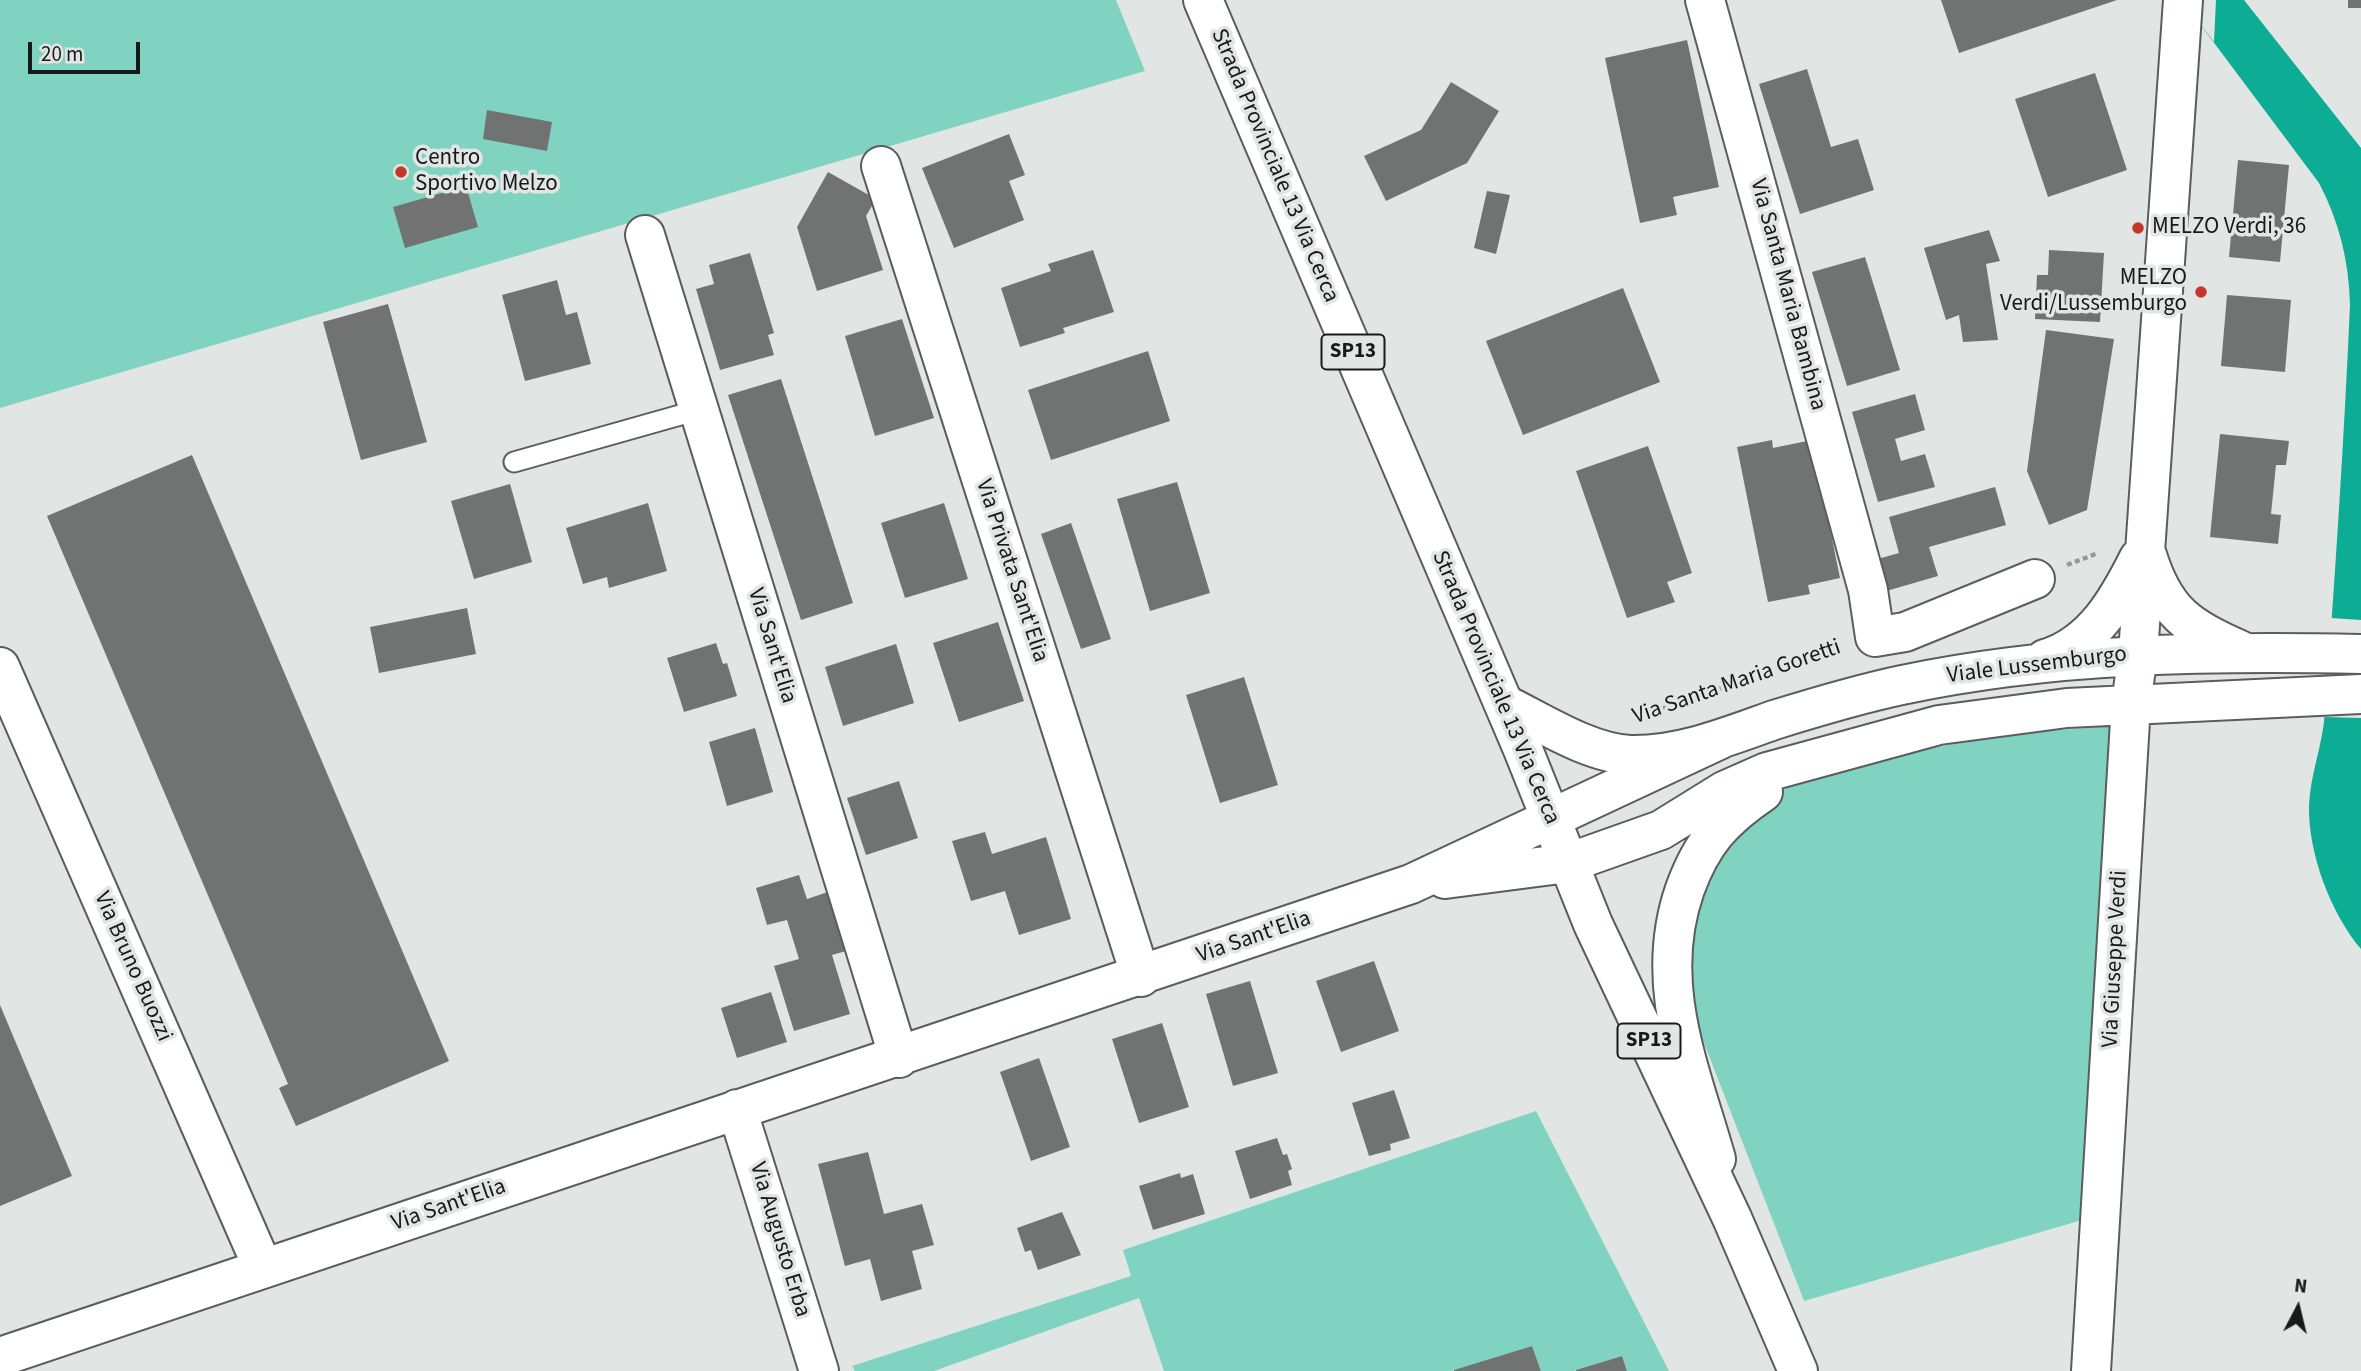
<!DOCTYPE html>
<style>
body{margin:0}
#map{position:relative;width:2361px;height:1371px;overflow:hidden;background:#e1e6e4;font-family:"Source Sans 3",sans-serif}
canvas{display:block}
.north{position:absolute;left:2263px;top:1273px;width:70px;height:70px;-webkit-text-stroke:5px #e1e6e4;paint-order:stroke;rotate:7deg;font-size:19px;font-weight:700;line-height:28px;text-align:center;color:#181919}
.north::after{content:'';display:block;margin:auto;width:24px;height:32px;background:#181919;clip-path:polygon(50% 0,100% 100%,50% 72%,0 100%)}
.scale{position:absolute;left:28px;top:42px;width:112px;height:32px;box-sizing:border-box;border:4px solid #181919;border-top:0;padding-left:9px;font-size:21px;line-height:24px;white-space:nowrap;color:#181919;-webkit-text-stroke:5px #e1e6e4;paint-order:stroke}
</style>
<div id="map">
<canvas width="2361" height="1371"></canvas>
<div class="north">N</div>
<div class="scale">20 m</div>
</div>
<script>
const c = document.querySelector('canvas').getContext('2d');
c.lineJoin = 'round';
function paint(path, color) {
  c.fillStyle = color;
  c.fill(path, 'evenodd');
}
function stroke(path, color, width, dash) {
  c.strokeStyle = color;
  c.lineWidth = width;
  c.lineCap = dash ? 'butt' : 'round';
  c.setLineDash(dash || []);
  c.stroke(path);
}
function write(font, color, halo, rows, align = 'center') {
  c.font = font + ' "Source Sans 3",sans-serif';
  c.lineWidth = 7;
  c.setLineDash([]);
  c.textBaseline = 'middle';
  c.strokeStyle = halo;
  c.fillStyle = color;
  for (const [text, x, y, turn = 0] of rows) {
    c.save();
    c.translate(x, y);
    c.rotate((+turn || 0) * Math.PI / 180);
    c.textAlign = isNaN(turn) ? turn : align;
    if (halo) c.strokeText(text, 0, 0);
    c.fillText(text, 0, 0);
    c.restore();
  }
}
const green = new Path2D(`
 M0,0H1116L1145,71L0,408Z
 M2110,726L2082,1220L1804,1301L1699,1030L1688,994L1695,883L1772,795L1799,783L1933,748L1999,735Z
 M1536,1111L1669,1371H1627L1622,1356L1574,1371H1541L1532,1346L1452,1371H1164L1139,1298L934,1371H855L852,1366L1131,1276L1123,1250Z`);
const water = new Path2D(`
 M2182,0H2244L2361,148V949C2331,914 2308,853 2309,806C2310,775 2323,744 2325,712C2335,577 2344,441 2350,305C2349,261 2339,221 2319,183Z`);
const pier = new Path2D(`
 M2182,0H2216L2214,42Z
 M2331,618L2361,620V718L2325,717Z`);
const building = new Path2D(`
 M1941,0H2117L1959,53Z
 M2348,0H2361V8H2348Z
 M1687,40L1719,187L1673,197L1677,215L1640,223L1605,58Z
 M1807,69L1831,147L1858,139L1874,190L1800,214L1759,84Z
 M2095,73L2127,170L2048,197L2015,99Z
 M1451,82L1499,111L1467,163L1386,201L1364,156L1421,130Z
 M487,110L552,122L547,151L483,139Z
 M1009,134L1025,175L1009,181L1024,220L954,248L922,168Z
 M2238,160L2289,165L2280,262L2229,257Z
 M828,172L876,199L866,216L883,270L817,291L797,227Z
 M466,186L478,227L405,248L393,207Z
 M1487,191L1510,195L1496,254L1474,248Z
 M1989,230L2000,261L1986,264L1998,340L1963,342L1959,315L1946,320L1924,248Z
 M1093,250L1114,312L1063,328L1065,333L1020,347L1001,288L1051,271L1048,264Z
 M2049,250L2104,253L2100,322L2035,319L2037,275H2048Z
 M750,253L774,333L768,335L774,355L720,370L696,289L714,284L709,265Z
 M1865,257L1900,370L1847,386L1812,272Z
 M557,280L566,315L577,312L591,364L525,381L502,295Z
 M1623,288L1660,382L1523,435L1486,341Z
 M2227,295L2291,300L2285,372L2221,366Z
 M388,304L427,442L361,460L323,322Z
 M902,319L934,418L875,436L845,336Z
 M2046,330L2114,339L2087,510L2049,525L2027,471Z
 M1148,351L1170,421L1051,460L1028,390Z
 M781,379L853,603L801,620L728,395Z
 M1915,394L1925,430L1895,439L1901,461L1925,454L1935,487L1878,502L1852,412Z
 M2220,434L2289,441L2286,465H2276L2271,514L2281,515L2278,544L2210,537Z
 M1772,440L1773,448L1812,440L1840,578L1808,585L1810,594L1768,602L1737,447Z
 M1648,446L1692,573L1667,582L1675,602L1627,618L1576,471Z
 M192,455L449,1061L296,1126L279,1088L288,1084L47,516Z
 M1177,482L1210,593L1150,611L1117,499Z
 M510,484L532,562L474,579L451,501Z
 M1995,487L2006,525L1929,547L1938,576L1883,592L1874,560L1899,553L1889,517Z
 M648,503L667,571L609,588L607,577L583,584L566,528Z
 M944,503L968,579L905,598L881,523Z
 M1071,523L1111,639L1081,649L1041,534Z
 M467,608L476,654L379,673L370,627Z
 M998,622L1024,701L959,722L933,643Z
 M716,643L723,664L727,663L737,696L684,712L667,658Z
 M896,644L914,703L843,726L825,667Z
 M1244,677L1278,785L1220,803L1186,695Z
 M755,728L773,792L727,806L709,742Z
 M899,781L918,838L866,855L847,798Z
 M985,832L992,854L1046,837L1071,919L1019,935L1005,891L971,901L952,841Z
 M799,875L807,899L828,892L846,951L832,955L850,1014L794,1031L774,966L799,959L787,920L767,925L756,888Z
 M1374,961L1399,1031L1341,1052L1316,981Z
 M1250,981L1278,1073L1233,1086L1206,994Z
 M771,992L787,1042L737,1058L721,1008Z
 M0,1005L72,1176L0,1206Z
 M1162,1023L1189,1107L1139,1123L1112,1039Z
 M1039,1058L1070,1147L1031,1161L1000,1072Z
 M1394,1090L1410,1138L1390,1144L1391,1150L1369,1156L1352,1103Z
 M1277,1138L1283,1155L1287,1154L1292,1169L1288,1171L1292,1185L1250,1199L1235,1151Z
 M868,1152L884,1214L922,1204L934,1245L912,1251L922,1289L881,1301L870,1259L845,1266L818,1164Z
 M1180,1173L1181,1178L1193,1174L1205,1214L1153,1230L1139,1186Z
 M1062,1212L1081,1255L1038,1270L1031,1250L1025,1252L1017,1228Z
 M1532,1346L1541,1371H1454V1370Z
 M1622,1356L1627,1371H1576V1370Z`);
const path = new Path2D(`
 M2067,565L2098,553
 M1647,714L1840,646`);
const service = new Path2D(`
 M514,462L698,410`);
const minor = new Path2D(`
 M1705,0L1868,590L1875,637L1905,632L2035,579
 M881,166L1141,977
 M645,235L899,1058
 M2147,555C2164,611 2188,628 2240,650
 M2045,659C2093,645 2118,600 2139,558
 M0,667L263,1268
 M1504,704C1541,722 1590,754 1631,755C1680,756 1729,736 1774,720C1816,707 1859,694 1902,685C2053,653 2208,651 2361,654
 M1445,879L1568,863L1661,830L1724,791L1767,772L1939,725L2067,708L2361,694
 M737,1109L819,1371
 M1716,1159C1690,1068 1652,983 1685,889C1702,842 1723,819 1763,792
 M0,1357L1411,884L1721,739
 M2091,1371L2131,704L2138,654L2183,0`);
const primary = new Path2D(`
 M1203,0L1522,747L1593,924L1732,1218L1798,1371`);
const markers = [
 [401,172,7,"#c4372c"],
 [2138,228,7,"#c4372c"],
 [2201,292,7,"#c4372c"]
];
const shields = [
 [1353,352,63],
 [1649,1041,63]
];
const shieldNames = [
 ["SP13",1353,352],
 ["SP13",1649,1041]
];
const poiNames = [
 ["Centro",415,159],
 ["Sportivo Melzo",415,185],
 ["MELZO Verdi, 36",2152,228],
 ["MELZO",2187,279,"right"],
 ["Verdi/Lussemburgo",2187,305,"right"]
];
const streetNames = [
 ["Strada Provinciale 13 Via Cerca",1274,166,67],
 ["Via Santa Maria Bambina",1787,295,75],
 ["Via Privata Sant'Elia",1011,571,72],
 ["Via Sant'Elia",771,646,73],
 ["Viale Lussemburgo",2037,666,-7],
 ["Via Santa Maria Goretti",1737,683,-19],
 ["Strada Provinciale 13 Via Cerca",1495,688,67],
 ["Via Sant'Elia",1254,938,-19],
 ["Via Giuseppe Verdi",2116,959,-87],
 ["Via Bruno Buozzi",132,967,66],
 ["Via Sant'Elia",449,1206,-19],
 ["Via Augusto Erba",779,1240,73]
];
paint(green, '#81d3c1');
paint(water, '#0dac95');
paint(pier, '#e1e6e4');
paint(building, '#707372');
stroke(service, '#5a5d5c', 23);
stroke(minor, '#5a5d5c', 42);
stroke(primary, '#5a5d5c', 42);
stroke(path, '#959897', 4.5, [5, 3.5]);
stroke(service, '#fff', 19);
stroke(minor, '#fff', 38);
stroke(primary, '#fff', 38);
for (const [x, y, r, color] of markers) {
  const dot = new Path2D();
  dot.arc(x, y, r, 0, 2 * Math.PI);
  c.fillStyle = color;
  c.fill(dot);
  stroke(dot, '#e1e6e4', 2.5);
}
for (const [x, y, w] of shields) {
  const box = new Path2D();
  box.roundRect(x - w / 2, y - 17.5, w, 35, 5);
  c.fillStyle = '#e1e6e4';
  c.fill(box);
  stroke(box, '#181919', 2);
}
write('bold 21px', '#181919', null, shieldNames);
write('23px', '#181919', '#e1e6e4', poiNames, 'left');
write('23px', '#181919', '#e1e6e4', streetNames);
</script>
